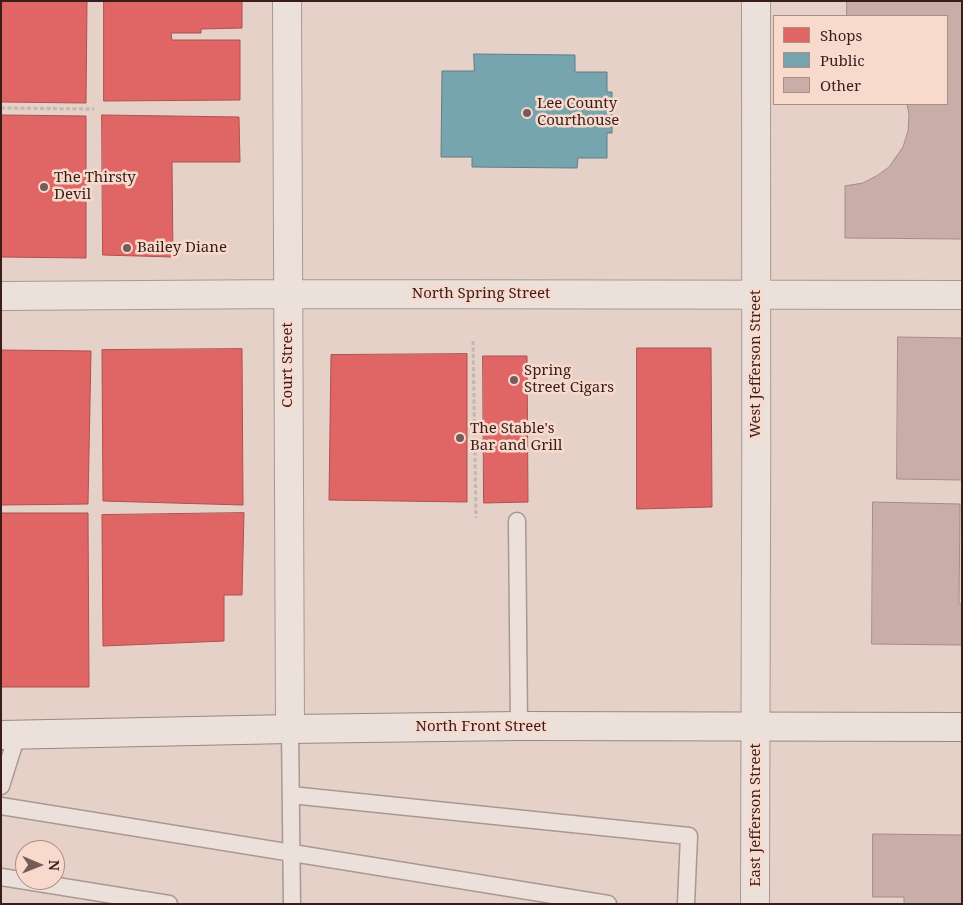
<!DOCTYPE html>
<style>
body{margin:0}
#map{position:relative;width:963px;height:905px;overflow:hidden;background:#e5d1c8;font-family:"Noto Serif",serif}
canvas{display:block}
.frame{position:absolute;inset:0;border:2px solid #381d1b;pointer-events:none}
.legend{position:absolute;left:773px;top:15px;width:175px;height:90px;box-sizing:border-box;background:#f8dacd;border:1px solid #ab8e86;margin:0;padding:6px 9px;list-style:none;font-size:15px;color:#381d1b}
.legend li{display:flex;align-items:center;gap:10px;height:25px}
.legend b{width:25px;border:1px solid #ab8e86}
.north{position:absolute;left:15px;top:840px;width:50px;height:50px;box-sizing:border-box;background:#f8dacd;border:1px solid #ab8e86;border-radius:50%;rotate:91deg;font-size:14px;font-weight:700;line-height:20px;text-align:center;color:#381d1b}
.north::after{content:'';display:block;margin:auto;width:18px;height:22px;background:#755c58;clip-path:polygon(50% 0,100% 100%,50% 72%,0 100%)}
</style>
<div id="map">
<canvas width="963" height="905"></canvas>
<div class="frame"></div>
<ul class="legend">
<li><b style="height:14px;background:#e06666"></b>Shops</li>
<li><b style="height:14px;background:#76a5af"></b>Public</li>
<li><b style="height:14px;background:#c9ada9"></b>Other</li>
</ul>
<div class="north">N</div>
</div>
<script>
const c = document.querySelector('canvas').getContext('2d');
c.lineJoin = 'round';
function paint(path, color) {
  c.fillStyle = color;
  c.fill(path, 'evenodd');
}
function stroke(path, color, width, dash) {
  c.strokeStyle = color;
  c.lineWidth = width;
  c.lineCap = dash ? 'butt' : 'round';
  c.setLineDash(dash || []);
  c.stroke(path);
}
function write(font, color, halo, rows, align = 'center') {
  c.font = font + ' "Noto Serif",serif';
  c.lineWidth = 5;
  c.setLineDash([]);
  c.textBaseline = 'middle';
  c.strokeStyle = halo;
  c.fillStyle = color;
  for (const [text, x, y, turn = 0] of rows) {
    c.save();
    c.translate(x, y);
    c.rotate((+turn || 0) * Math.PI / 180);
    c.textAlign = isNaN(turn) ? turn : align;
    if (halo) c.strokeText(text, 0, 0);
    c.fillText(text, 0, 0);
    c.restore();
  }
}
const shops = new Path2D(`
 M1,1H87L86,103L1,102Z
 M104,1H242V28L201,29V33H171L172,40H240V100L104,101Z
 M1,115L86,116V258L1,257Z
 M102,115L239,117L240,162H172L173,257L103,255Z
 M637,348H711L712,507L637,509Z
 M242,349L243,505L103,501L102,350Z
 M1,350L91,351L88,504L1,505Z
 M467,354V502L329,500L331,355Z
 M483,356H527L528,502L484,503Z
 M1,513H88L89,687H1Z
 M244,513L242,595H224V641L103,646L102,515Z`);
const public = new Path2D(`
 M474,54L575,55V72H607V92H612V133H607V158H578L577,168L472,167V157H441L442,71H474Z`);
const building = new Path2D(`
 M847,1H962V239L845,238V186L863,183L878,175L889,167L903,147L908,131L909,115L907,104H947V16H847Z
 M898,337L962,338V480L897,479Z
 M873,502L960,504L959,604H962V645L872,644Z
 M873,834L962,835V904H904V897H873Z`);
const path = new Path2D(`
 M1,108L94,109
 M473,341L476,518`);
const lane = new Path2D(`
 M517,521L519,726
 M290,729L292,904
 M1,786L17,735
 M291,795L689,836L686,904
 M1,806L608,904
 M1,877L169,904`);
const street = new Path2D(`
 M287,1L290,729
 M1,296L288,294L962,295
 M755,904C757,603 756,302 756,1`);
const secondary = new Path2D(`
 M1,735L290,729L519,726L962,727`);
const markers = [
 [527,113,5,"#755c58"],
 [44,187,5,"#755c58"],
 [127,248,5,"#755c58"],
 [514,380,5,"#755c58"],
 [460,438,5,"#755c58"]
];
const poiNames = [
 ["Lee County",537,104],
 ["Courthouse",537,121],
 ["The Thirsty",54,178],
 ["Devil",54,195],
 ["Bailey Diane",137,248],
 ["Spring",524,371],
 ["Street Cigars",524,388],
 ["The Stable's",470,429],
 ["Bar and Grill",470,446]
];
const streetNames = [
 ["North Spring Street",481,294],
 ["West Jefferson Street",756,364,-90],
 ["Court Street",288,365,-90],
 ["North Front Street",481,727],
 ["East Jefferson Street",756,815,-90]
];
paint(shops, '#e06666');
stroke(shops, '#ae5050', 1);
paint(public, '#76a5af');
stroke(public, '#637c83', 1);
paint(building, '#c9ada9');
stroke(building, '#a58c88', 1);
stroke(lane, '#a99792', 19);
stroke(street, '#a99792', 30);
stroke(secondary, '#998782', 30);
stroke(path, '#c4b6b2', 3, [4, 2.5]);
stroke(lane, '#ece0db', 16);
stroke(street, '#ece0db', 28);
stroke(secondary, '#ece0db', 28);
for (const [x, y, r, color] of markers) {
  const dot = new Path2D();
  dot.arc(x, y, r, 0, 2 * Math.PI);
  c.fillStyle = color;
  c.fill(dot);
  stroke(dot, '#f8dacd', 2);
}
write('15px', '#381d1b', '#f8dacd', poiNames, 'left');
write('15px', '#381d1b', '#f8dacd', streetNames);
</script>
